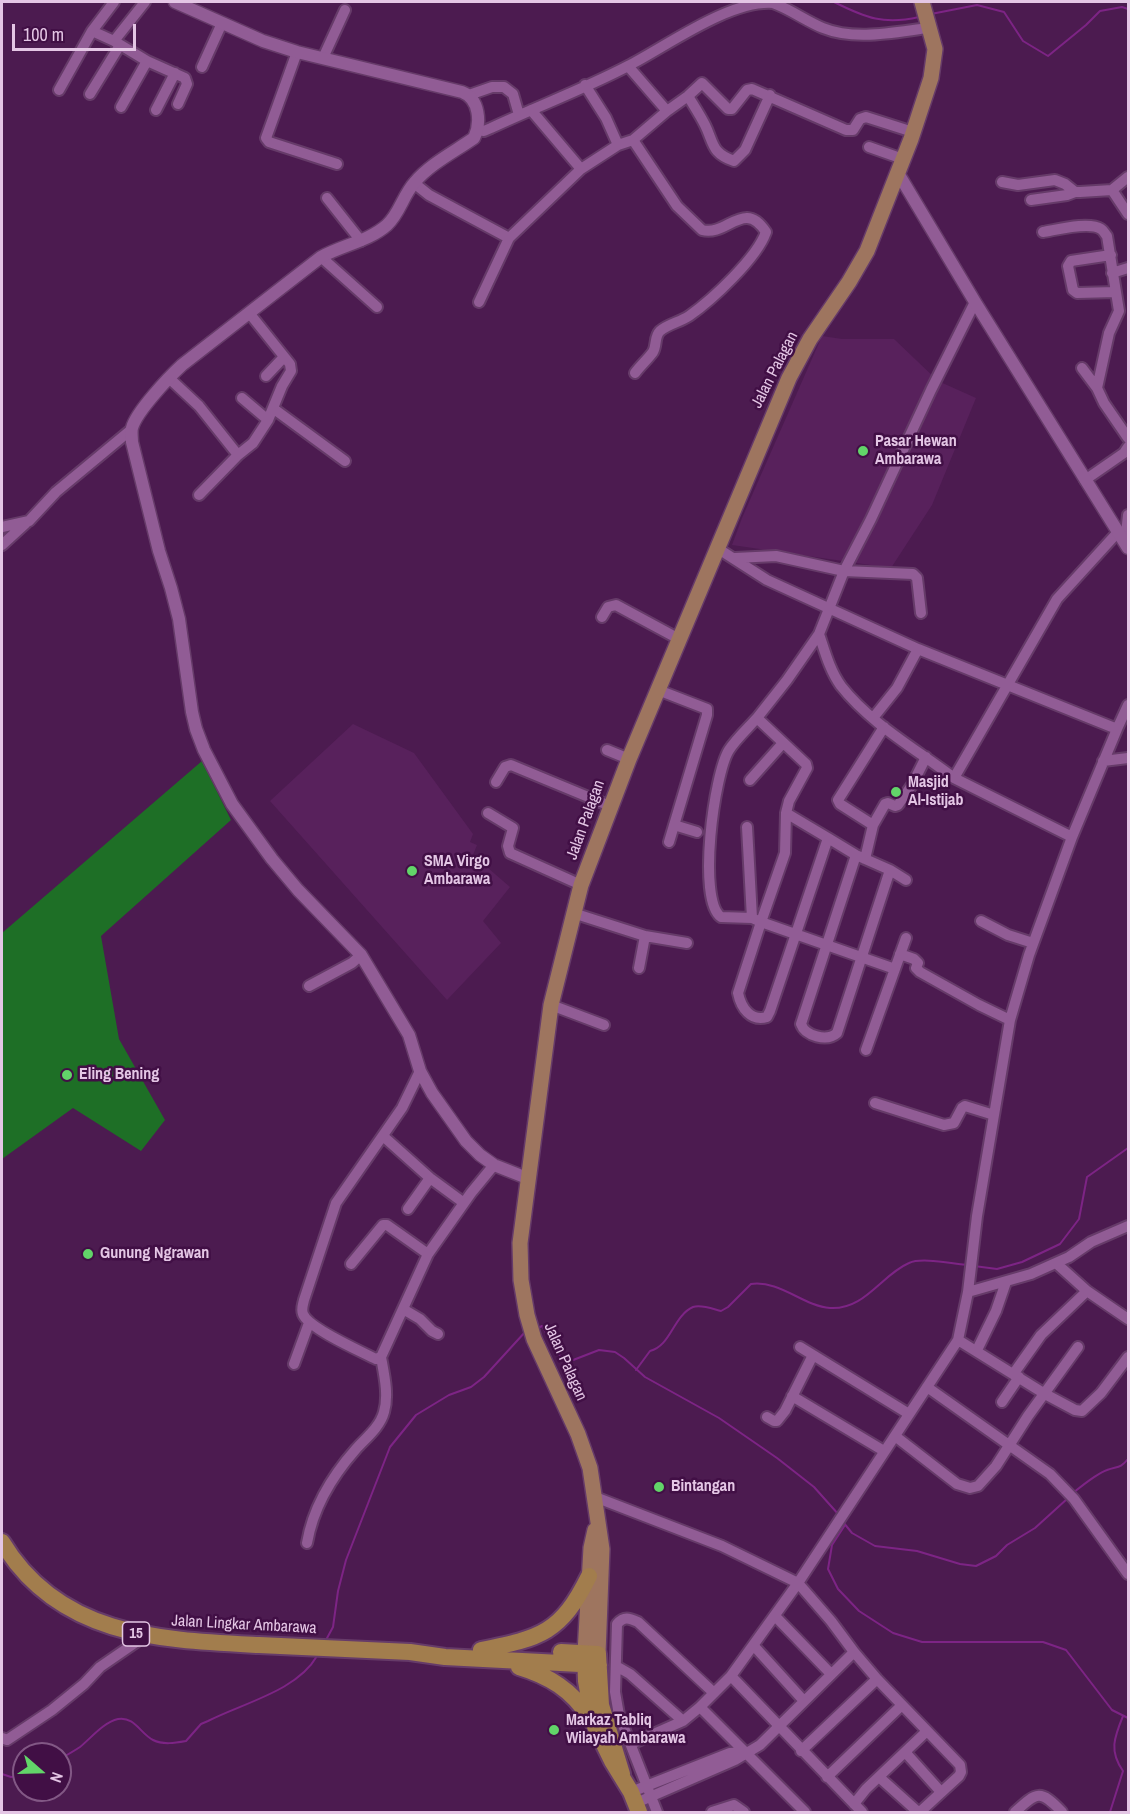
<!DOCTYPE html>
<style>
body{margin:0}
#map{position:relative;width:1130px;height:1814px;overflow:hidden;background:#4c1b50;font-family:"Archivo Narrow",sans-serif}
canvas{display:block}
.frame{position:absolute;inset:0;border:3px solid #e4c6e5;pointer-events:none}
.north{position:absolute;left:12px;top:1742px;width:60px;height:60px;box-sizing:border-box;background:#410f45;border:2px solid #825885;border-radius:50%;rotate:110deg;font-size:16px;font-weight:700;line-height:24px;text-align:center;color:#e4c6e5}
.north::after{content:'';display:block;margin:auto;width:21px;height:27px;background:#62d469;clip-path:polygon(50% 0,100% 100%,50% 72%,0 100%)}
.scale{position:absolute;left:12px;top:24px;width:124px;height:27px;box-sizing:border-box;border:3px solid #e4c6e5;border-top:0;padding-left:8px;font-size:18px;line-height:21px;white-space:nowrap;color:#e4c6e5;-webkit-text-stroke:4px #410f45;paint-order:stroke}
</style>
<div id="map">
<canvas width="1130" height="1814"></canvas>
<div class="frame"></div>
<div class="north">N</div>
<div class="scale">100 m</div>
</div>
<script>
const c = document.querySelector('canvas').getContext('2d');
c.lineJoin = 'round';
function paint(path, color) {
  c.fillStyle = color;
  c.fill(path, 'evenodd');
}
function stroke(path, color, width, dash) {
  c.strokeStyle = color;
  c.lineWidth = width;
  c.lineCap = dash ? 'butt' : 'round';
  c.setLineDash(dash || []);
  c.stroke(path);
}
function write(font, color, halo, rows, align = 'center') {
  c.font = font + ' "Archivo Narrow",sans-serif';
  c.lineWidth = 5;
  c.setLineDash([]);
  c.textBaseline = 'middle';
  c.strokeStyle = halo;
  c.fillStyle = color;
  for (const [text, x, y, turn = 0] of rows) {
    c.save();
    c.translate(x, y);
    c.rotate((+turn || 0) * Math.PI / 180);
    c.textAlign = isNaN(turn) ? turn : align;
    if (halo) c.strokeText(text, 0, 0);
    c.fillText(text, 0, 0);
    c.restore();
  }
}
const built = new Path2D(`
 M822,336L842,339H894L938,381L976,398L932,505L891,568L732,545L742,518Z
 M353,724L414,753L473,834L470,842L477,845L473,855L510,887L483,921L501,943L447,1000L270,801Z`);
const green = new Path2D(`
 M202,761L231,820L101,936L119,1039L165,1120L141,1151L73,1108L2,1159V933Z`);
const stream = new Path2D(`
 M834,2C866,18 884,25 919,17
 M931,14L977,5L1004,12L1023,41L1048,56L1086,25L1100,11L1122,7L1128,9
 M974,1266L997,1269L1022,1262L1060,1244L1079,1219L1087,1177L1128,1148
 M538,1328L542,1326L562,1359L568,1362L599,1350L615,1352L624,1358L645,1377L719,1418L777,1458L814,1487L839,1515
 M636,1370L650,1351C671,1346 673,1316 693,1307C701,1304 713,1309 721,1311L728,1307L751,1284C780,1280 803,1306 830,1308C865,1310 881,1275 909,1263C922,1257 953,1264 969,1265
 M1073,1493C1083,1485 1096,1474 1107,1470C1117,1466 1120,1469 1128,1459
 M843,1522L852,1533L875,1546L917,1551L960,1564L976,1566L996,1556L1007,1545L1035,1528L1067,1499
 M845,1525L832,1545L828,1569L838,1589L859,1611L893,1633L922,1642H1043L1066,1650L1112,1710L1128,1718
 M326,1640L333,1627L338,1591L346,1560L390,1447L416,1415L449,1395L471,1387L484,1377L526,1331
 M60,1759C67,1755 74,1751 80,1747C91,1738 104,1722 118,1719C134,1716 141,1734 153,1740C163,1745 175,1743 186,1741L201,1724L208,1721C243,1703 297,1691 317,1656
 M2,1774L11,1777L24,1776
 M1110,1812L1123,1771C1109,1751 1114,1738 1123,1716`);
const minor = new Path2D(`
 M145,2L114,41L147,61L185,78L187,84L178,104
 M92,31L114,41
 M297,52L266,138L269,142L337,164
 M323,58L345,10
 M202,67L222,23
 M585,85L606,118L618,145
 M59,90L92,31L114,2
 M90,94L120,45
 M469,95L492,87H504L513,94L519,115
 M688,96C694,106 700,115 705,125C714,143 711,153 734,161L745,150L770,95
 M121,107L147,61
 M156,110L175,73
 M531,110L581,169L618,145L633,140L667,111L628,66
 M667,111L688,96L702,83L728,109H732L747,90L752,89L846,130H853L860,119L866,117L913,132
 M478,130L484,131L491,128C536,107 584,89 628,66C667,46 729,0 773,3C790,9 806,21 823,28C855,41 895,32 928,28
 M633,140L677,206L702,230C727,237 744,198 766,232C757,258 712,300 689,316C680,322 668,324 660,331C654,337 657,345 653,352C648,359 640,366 635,373
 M869,147L903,159
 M1002,182L1018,185L1055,180L1065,184L1075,192H1080L1112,190L1128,177
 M414,183L429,195L509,238
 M1112,190L1128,214
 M327,198L361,241
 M1031,200L1067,195L1075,192
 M1043,232C1056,230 1089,221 1101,229C1104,231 1105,234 1107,236L1119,311L1109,333L1097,388L1104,403L1128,438
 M1111,255L1071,261L1068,266L1073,290L1077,293L1116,292
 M321,257L377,307
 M1112,273L1128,268
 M479,302L509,238L581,169
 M1082,368L1097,388
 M266,376L284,357
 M169,378L199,406L238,455
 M242,398L268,420
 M274,409L345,461
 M1085,480L1124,453L1128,447
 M199,495L238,455L253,443L268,420L282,386L291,371L290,364L250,314
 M2,527L29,521L56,492L132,429
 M1125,543L1128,515
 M2,545L26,523
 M717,548L767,580L918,649L1117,729L1128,705
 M735,558L776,556L844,571L913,574L917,578L921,613
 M602,617L608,607L616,605L679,639
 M819,634C825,652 830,671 841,686C871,724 916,749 954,778L1057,599L1118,532
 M658,690L707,709V715L669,842
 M873,718L897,688L918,649
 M607,750L629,759
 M1103,761L1128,758
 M954,778L1072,837L1117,729
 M750,780L783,743
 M496,782L505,767L511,765L610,806
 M488,813L513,828L508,846L510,853L581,885
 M674,825L697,832
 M873,825L840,804L838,800L884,727
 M747,827L752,918L761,922L738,993C741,1008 751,1022 767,1017L770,1011L828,838L786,813
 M828,838L856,855L801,1024C805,1036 827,1042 837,1033L890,870L856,855
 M865,859L873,825L885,804L888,803L895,806L898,805L912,785L926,757
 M890,870L906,880
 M573,913L645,936L687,943
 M752,918L721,917C697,900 714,774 729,750C736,739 748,728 757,718
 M981,921L1008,935L1033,943
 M900,954L914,959L918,963L916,968L920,972L979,1005L1010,1020
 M639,968L645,936
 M895,969L761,922L785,853L786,813L789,801L807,768L806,764L757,718L787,680L819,634L844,571L871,519L931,390L975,302
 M309,986L352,963L361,955
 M551,1005L604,1025
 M866,1050L906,938
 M420,1071L402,1108L336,1203L304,1300C303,1305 301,1309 303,1314C308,1328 360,1351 376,1359L381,1357L428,1254L471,1193L494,1165
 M875,1103L944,1125L954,1123L962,1108L965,1106L994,1115
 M383,1136L430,1178L464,1203
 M408,1209L430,1178
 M1056,1263L1087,1291
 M351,1264L383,1225H387L428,1254
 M968,1292L1031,1274L1069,1257L1091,1242L1128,1226
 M403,1309L420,1319L432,1331L438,1334
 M958,1340L1045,1394L1075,1410L1082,1411L1101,1393L1128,1357
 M800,1347L909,1414
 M977,1350L996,1311L1006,1282
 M294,1364L309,1323
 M1014,1373L1041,1335L1087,1291L1128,1319
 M927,1387L1050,1474L1074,1499L1128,1574
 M792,1396L884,1451
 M1002,1402L1019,1377
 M767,1417L774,1421H777L785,1411L813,1355
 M895,1436L957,1484L970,1488L978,1486L996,1466L1028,1416L1078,1347
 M595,1497L722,1546L798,1583L958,1340L968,1292L977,1216L1010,1020L1029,955L1072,837
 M307,1543C313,1508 333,1475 356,1449C366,1438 380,1427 384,1412C389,1395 384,1374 381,1357
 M775,1616L831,1674
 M754,1646L804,1701
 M616,1666L630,1674L683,1721
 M731,1676L862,1812
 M700,1707L805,1812
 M2,1738L7,1740L52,1710L84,1684L100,1667L145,1636
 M631,1744L683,1721L700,1707L731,1676L798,1583L831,1621L854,1652
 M801,1751L877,1679
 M905,1752L941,1792
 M827,1777L902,1705
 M879,1777L918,1812
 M631,1792L730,1753L746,1752
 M636,1803L735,1760L760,1745L854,1652L877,1679L960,1765L961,1772L959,1776L920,1812
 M854,1804L866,1789L927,1731
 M657,1812L619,1715L615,1692L617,1624C624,1616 629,1618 638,1622L714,1693
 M712,1812L734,1805L744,1812
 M1015,1812C1037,1792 1040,1789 1062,1812`);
const tertiary = new Path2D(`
 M175,2L263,41L297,52L462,92C480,99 481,123 474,138C454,152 430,164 415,182C403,195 400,213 387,225C369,241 343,245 321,257L182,365C169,377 136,412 132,428C131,432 132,438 132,442L159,551L171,588L179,619L192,712L196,729L204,750L232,804L272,859L298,890L361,955L409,1035L420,1071L432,1093L466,1141L480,1155L494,1165L527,1178
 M898,173L975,302L1128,548`);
const primary = new Path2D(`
 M585,1653L591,1548L595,1530
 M598,1654L602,1549L590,1468L578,1434L534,1339L527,1315L521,1280L520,1243L551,1005L581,885L629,759L789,378L810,339L849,282L867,251L911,139L931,78L935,49L922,2`);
const trunk = new Path2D(`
 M2,1542C59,1637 161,1640 259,1645C310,1647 360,1650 410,1652L445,1657L599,1665
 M481,1650C541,1638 561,1633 589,1576
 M561,1652L598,1654L601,1705L622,1774
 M585,1655L586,1681L593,1722L612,1761L631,1792L639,1812
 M519,1667C549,1676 572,1690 589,1717`);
const markers = [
 [863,451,6,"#62d469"],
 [896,792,6,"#62d469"],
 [412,871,6,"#62d469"],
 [67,1075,6,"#62d469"],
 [88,1254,6,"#62d469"],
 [659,1487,6,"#62d469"],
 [554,1730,6,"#62d469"]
];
const shields = [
 [136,1634,27]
];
const shieldNames = [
 ["15",136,1634]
];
const streetNames = [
 ["Jalan Palagan",775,370,-63],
 ["Jalan Palagan",586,820,-70],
 ["Jalan Palagan",565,1362,66],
 ["Jalan Lingkar Ambarawa",244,1625,3]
];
const poiNames = [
 ["Pasar Hewan",875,442],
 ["Ambarawa",875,460],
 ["Masjid",908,783],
 ["Al-Istijab",908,801],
 ["SMA Virgo",424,862],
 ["Ambarawa",424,880],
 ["Eling Bening",79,1075],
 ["Gunung Ngrawan",100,1254],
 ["Bintangan",671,1487],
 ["Markaz Tabliq",566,1721],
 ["Wilayah Ambarawa",566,1739]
];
paint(built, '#58215c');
paint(green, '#1e6f26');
stroke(stream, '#7d2485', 2);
stroke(minor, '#663b69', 14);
stroke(tertiary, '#663b69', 15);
stroke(primary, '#663b69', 18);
stroke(trunk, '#663b69', 20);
stroke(minor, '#915c95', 10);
stroke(tertiary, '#915c95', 12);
stroke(primary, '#9e755f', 15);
stroke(trunk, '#a27d4d', 16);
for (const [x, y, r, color] of markers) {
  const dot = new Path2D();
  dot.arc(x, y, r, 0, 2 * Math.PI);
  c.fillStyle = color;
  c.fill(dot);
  stroke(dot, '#410f45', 2);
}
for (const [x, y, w] of shields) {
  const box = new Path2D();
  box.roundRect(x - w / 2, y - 12, w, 24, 4.5);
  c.fillStyle = '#410f45';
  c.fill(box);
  stroke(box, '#e4c6e5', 1.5);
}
write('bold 15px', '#e4c6e5', null, shieldNames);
write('16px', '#e4c6e5', '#410f45', streetNames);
write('bold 16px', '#e4c6e5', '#410f45', poiNames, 'left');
</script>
